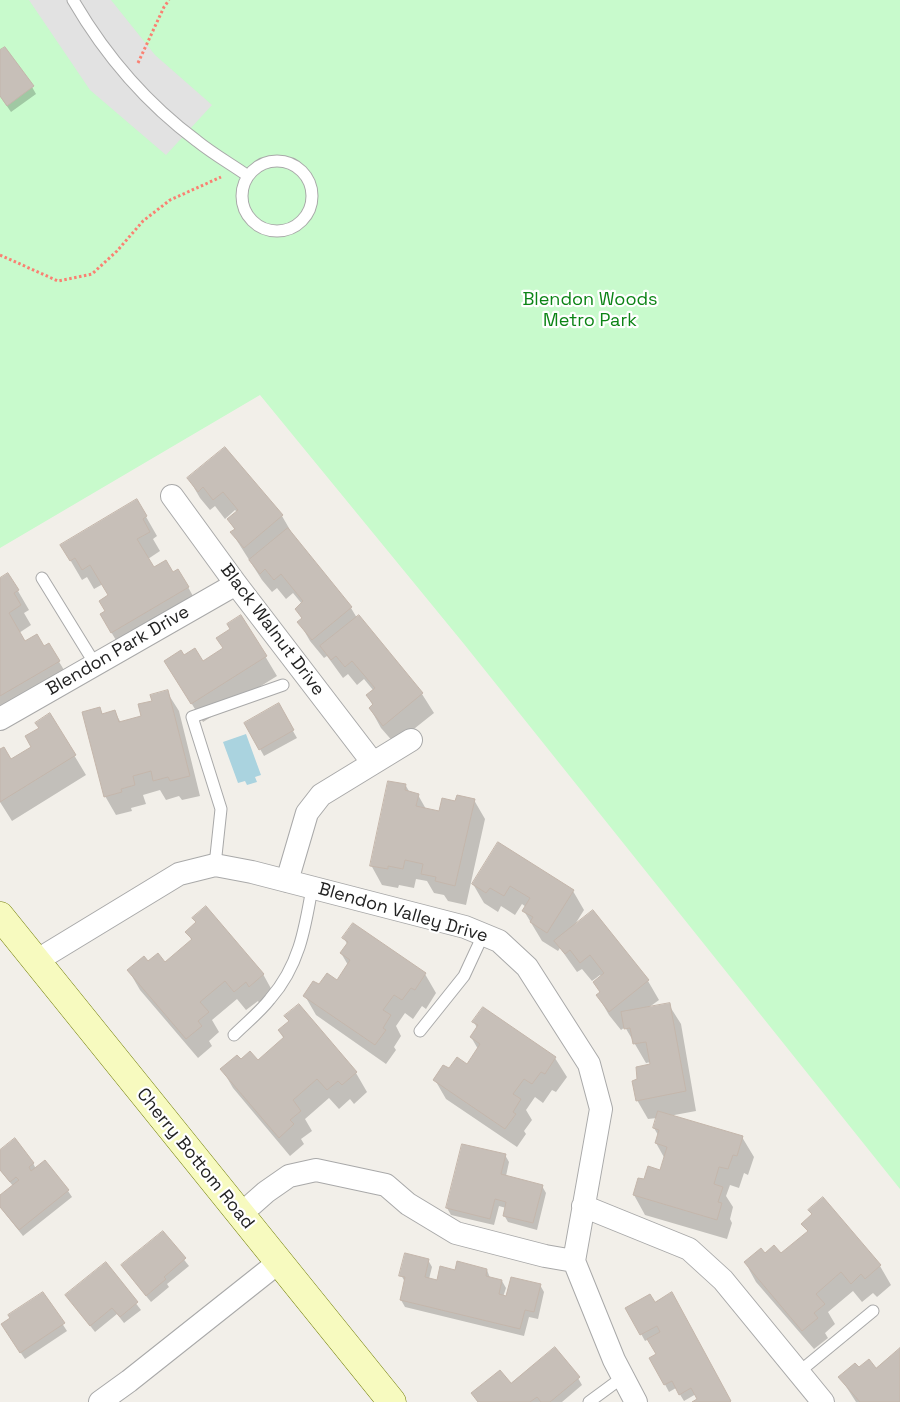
<!DOCTYPE html>
<style>
body{margin:0}
canvas{display:block;background:#f2efe9}
</style>
<canvas width="900" height="1402"></canvas>
<script>
const c = document.querySelector('canvas').getContext('2d');
c.lineJoin = 'round';
function paint(path, color) {
  c.fillStyle = color;
  c.fill(path, 'evenodd');
}
function stroke(path, color, width, dash) {
  c.strokeStyle = color;
  c.lineWidth = width;
  c.lineCap = dash ? 'butt' : 'round';
  c.setLineDash(dash || []);
  c.stroke(path);
}
function write(font, color, halo, rows, align = 'center') {
  c.font = font + ' "Space Grotesk",sans-serif';
  c.lineWidth = 4.5;
  c.setLineDash([]);
  c.textBaseline = 'middle';
  c.strokeStyle = halo;
  c.fillStyle = color;
  for (const [text, x, y, turn = 0] of rows) {
    c.save();
    c.translate(x, y);
    c.rotate((+turn || 0) * Math.PI / 180);
    c.textAlign = isNaN(turn) ? turn : align;
    if (halo) c.strokeText(text, 0, 0);
    c.fillText(text, 0, 0);
    c.restore();
  }
}
const park = new Path2D(`
 M0,0H900V1189L464,644L260,395L0,548Z`);
const parking = new Path2D(`
 M29,0H111L155,55L212,105L166,155L90,90Z`);
const water = new Path2D(`
 M246,734L261,775L255,777L257,782L247,785L245,781L238,783L223,742Z`);
const shadow = new Path2D(`
 M0,52L32,87L36,94L11,112L0,96Z
 M225,448L282,516L293,535L351,608L357,618L359,616L422,694L434,713L395,744L381,728L370,708L373,706L367,695L373,690L364,679L357,685L348,674L343,678L327,656L324,658L310,641L299,622L302,619L296,609L302,604L293,593L286,599L277,588L272,592L262,580L232,533L235,530L228,519L237,512L235,510L225,519L215,506L210,510L200,498L189,479Z
 M137,501L157,536L153,539L160,551L148,559L154,568L173,574L188,587L199,607L123,652L101,615L106,611L110,596L103,584L94,589L87,577L82,580L62,546Z
 M0,579L18,591L29,610L24,613L31,625L19,633L25,643L44,648L49,645L70,680L0,722Z
 M241,616L277,676L203,722L177,680L184,657L203,662L224,649L232,630Z
 M167,692L179,711L200,796L182,800L179,796L166,800L160,790L143,795L146,804L131,808L132,811L116,815L105,796L100,709L103,715L115,712L121,723L143,717L153,702Z
 M278,705L297,738L264,756L246,724Z
 M50,715L86,775L12,821L0,802V751L11,761L33,748L40,728Z
 M406,786L410,793L418,795L426,809L440,812L456,803L474,800L485,819L466,905L448,901L444,895L434,893L427,881L416,879L414,888L399,885L398,888L382,885L371,865Z
 M499,844L573,891L584,910L574,926L648,981L659,1000L648,1008L669,1005L681,1024L696,1111L669,1116L742,1137L754,1157L748,1175L744,1173L739,1188L730,1185L726,1196L733,1207L730,1219L732,1223L727,1239L645,1215L634,1195L639,1179L645,1181L661,1171L665,1159L656,1143L658,1135L654,1128L657,1118L648,1119L637,1100L639,1080L651,1065V1062L646,1063L625,1027L621,1030L609,1015L598,996L601,993L594,982L602,977L600,975L592,981L582,969L577,972L560,948L558,951L542,941L524,911L526,907L522,904L515,915L501,906L498,912L484,903L473,884Z
 M194,918L263,974L274,994L261,1005L258,1001L246,1010L237,999L212,1020L219,1032L209,1041L212,1046L198,1058L140,990L129,971L148,963H165L192,941L187,932L197,924Z
 M344,938L425,974L436,993L426,1009L422,1006L413,1019L405,1013L396,1026L401,1036L394,1047L396,1050L386,1064L316,1015L305,996L319,986L337,982L348,965L341,953L347,944Z
 M299,1006L356,1073L367,1092L354,1104L350,1099L339,1109L329,1098L305,1119L312,1131L301,1139L304,1144L290,1156L233,1088L222,1069L241,1061L257,1062L284,1039L279,1031L289,1022L286,1017Z
 M474,1022L555,1058L567,1077L556,1092L552,1090L543,1103L535,1097L526,1110L532,1120L524,1131L526,1134L517,1147L446,1099L435,1080L449,1070L467,1065L478,1049L471,1037L477,1028Z
 M0,1151L33,1163L36,1169L68,1191L72,1197L23,1236L0,1207V1197L13,1186L0,1170Z
 M505,1155L509,1162L506,1176L542,1186L546,1193L537,1230L508,1222L504,1215L506,1208L499,1206L494,1225L451,1215L447,1208Z
 M803,1224L880,1266L891,1285L877,1297L873,1293L862,1302L853,1291L828,1312L835,1324L825,1333L828,1338L814,1349L756,1282L745,1262L765,1254L781,1255L808,1232Z
 M163,1233L189,1266L167,1284L169,1287L151,1302L122,1266Z
 M428,1260L432,1267L429,1279L438,1281L456,1271L487,1270L490,1278L502,1281L506,1288L503,1297H507L540,1285L544,1292L538,1319L529,1317L524,1336L405,1307L401,1300L405,1282L401,1275Z
 M106,1264L141,1310L124,1323L117,1314L95,1332L67,1296Z
 M43,1294L67,1331L25,1359L6,1331Z
 M672,1294L730,1402H694L699,1399L696,1394L684,1401L676,1388L669,1392L651,1358L658,1355L649,1339L645,1341L627,1308L655,1304Z
 M900,1349V1402H856L840,1377L859,1369L876,1370Z
 M578,1378L582,1385L562,1402H478L473,1394L511,1385Z`);
const building = new Path2D(`
 M5,47L34,86L7,106L0,96V50Z
 M225,447L283,515L244,548L230,532L235,529L227,519L238,510L223,492L213,500L203,487L198,492L187,478Z
 M137,499L147,516L143,519L150,532L137,539L154,567L166,560L173,572L178,569L189,587L111,633L100,614L105,611L99,601L108,595L90,565L82,570L75,558L70,561L60,545Z
 M288,528L352,607L312,640L297,622L302,618L295,609L303,601L281,574L274,580L265,569L260,574L249,560Z
 M8,573L19,590L14,593L21,605L9,613L25,641L37,634L44,646L49,643L60,661L0,696V578Z
 M241,615L267,656L191,704L164,661L181,650L184,655L195,648L203,661L223,648L216,638L230,629L227,624Z
 M359,615L423,693L383,726L369,708L373,704L366,695L375,688L352,661L345,667L336,656L331,660L320,646Z
 M168,690L190,776L170,781L168,777L153,781L151,771L133,776L135,785L121,789L122,792L104,797L82,712L100,707L102,714L115,710L119,722L141,716L138,704L152,701L150,695Z
 M279,703L294,730L259,750L244,723Z
 M50,713L76,755L0,802V749L4,747L11,759L31,747L25,736L39,728L35,723Z
 M388,781L406,784L405,790L419,794L416,806L439,811L442,798L455,801L457,795L475,799L455,886L435,881L436,877L421,874L423,864L405,860L403,869L388,866V869L370,866Z
 M498,842L574,890L547,933L530,922L533,917L522,911L530,898L510,886L504,896L490,888L486,893L472,884Z
 M206,906L264,974L249,987L246,982L234,992L225,981L200,1002L209,1012L198,1021L202,1026L186,1039L127,970L144,956L148,961L158,953L165,962L192,939L185,932L196,922L192,918Z
 M593,910L649,980L609,1012L596,995L600,992L593,982L604,973L590,955L580,963L570,950L565,954L554,941Z
 M353,923L426,973L415,990L411,988L402,1000L394,995L383,1010L391,1015L383,1028L386,1030L375,1045L303,996L313,981L319,984L327,973L337,980L350,960L340,953L348,942L342,938Z
 M670,1003L686,1091L636,1101L632,1081L637,1079L636,1067L650,1064L646,1042L633,1044L630,1028L624,1029L621,1012Z
 M299,1004L357,1072L342,1085L338,1081L327,1090L317,1079L293,1100L301,1111L290,1120L294,1124L279,1138L220,1069L237,1055L241,1059L250,1051L258,1060L284,1037L278,1030L289,1021L284,1016Z
 M483,1007L556,1057L545,1074L541,1072L532,1084L524,1079L513,1094L521,1099L513,1112L516,1114L505,1129L433,1080L443,1065L449,1068L457,1057L467,1064L480,1044L470,1037L478,1025L472,1022Z
 M658,1111L743,1136L737,1156L733,1155L728,1169L719,1167L714,1184L723,1187L718,1202L722,1203L717,1220L633,1195L638,1178L644,1179L648,1166L660,1170L667,1147L655,1143L659,1130L653,1128Z
 M15,1138L34,1163L29,1167L31,1171L45,1160L69,1190L19,1230L0,1207V1195L19,1180L16,1177L10,1182L0,1170V1150Z
 M462,1144L506,1154L501,1174L543,1185L533,1223L503,1216L506,1202L495,1199L490,1219L446,1208Z
 M823,1197L881,1265L865,1279L861,1274L851,1284L841,1272L816,1294L825,1304L814,1313L818,1318L802,1331L744,1262L761,1248L765,1253L774,1245L781,1253L808,1231L801,1224L812,1214L808,1210Z
 M163,1231L186,1258L164,1277L166,1279L146,1296L121,1265Z
 M405,1253L429,1259L425,1277L437,1280L440,1266L455,1270L457,1261L487,1269L486,1276L502,1280L499,1294L506,1296L511,1277L541,1284L534,1312L525,1310L520,1329L400,1300L405,1277L399,1276Z
 M106,1262L138,1302L120,1317L112,1308L90,1326L65,1295Z
 M43,1292L65,1323L20,1353L1,1324L10,1318L8,1315Z
 M672,1292L731,1401L730,1402H692L697,1399L691,1388L679,1395L672,1381L664,1385L649,1358L656,1354L647,1339L660,1332L657,1326L640,1335L625,1308L650,1294L655,1302Z
 M555,1347L580,1377L550,1402H541L537,1397L530,1402H478L471,1393L500,1370L511,1383Z
 M900,1348V1402H860L838,1377L855,1363L859,1367L869,1359L876,1368Z`);
const path = new Path2D(`
 M138,63L164,7L169,0
 M0,255L58,281L92,274L117,251L143,221L170,200L221,177`);
const lane = new Path2D(`
 M73,0C105,55 146,103 197,141C213,154 231,164 248,176
 M242 196a35 35 0 1 1 70 0a35 35 0 1 1-70 0Z
 M42,578L95,664
 M215,865L221,809L192,717L283,685
 M420,1031L464,976L483,935
 M234,1035C246,1023 260,1012 270,999C299,966 305,929 312,888
 M799,1372L873,1311
 M589,1402L623,1377`);
const street = new Path2D(`
 M172,496L236,584L373,763
 M0,719L236,584
 M287,881L307,813L321,795L411,740
 M36,961L179,874L215,865L252,872L465,927L499,941L527,967L589,1064L601,1109L574,1261L614,1360L636,1402
 M583,1206L689,1249L723,1280L823,1402
 M240,1215L266,1192L289,1176L316,1170L386,1185L408,1204L456,1233L545,1256L574,1261
 M100,1402L129,1381L279,1262`);
const secondary = new Path2D(`
 M0,916L392,1402`);
const parkNames = [
 ["Blendon Woods",590,300],
 ["Metro Park",590,321]
];
const streetNames = [
 ["Black Walnut Drive",272,630,53],
 ["Blendon Park Drive",118,651,-30],
 ["Blendon Valley Drive",403,913,16],
 ["Cherry Bottom Road",195,1159,51]
];
paint(park, '#c8facc');
paint(parking, '#e2e2e2');
paint(water, '#aad3df');
paint(shadow, '#0003');
paint(building, '#c7bfb8');
stroke(building, '#c4b6ab', 1);
stroke(lane, '#a9a9a9', 13);
stroke(street, '#a9a9a9', 24);
stroke(secondary, '#707d05', 29);
stroke(path, '#fa8072', 3, [2.5, 2.5]);
stroke(lane, '#fff', 11);
stroke(street, '#fff', 22);
stroke(secondary, '#f7fabf', 28);
write('18px', '#0c8416', '#fff', parkNames);
write('18px', '#222', '#fff', streetNames);
</script>
